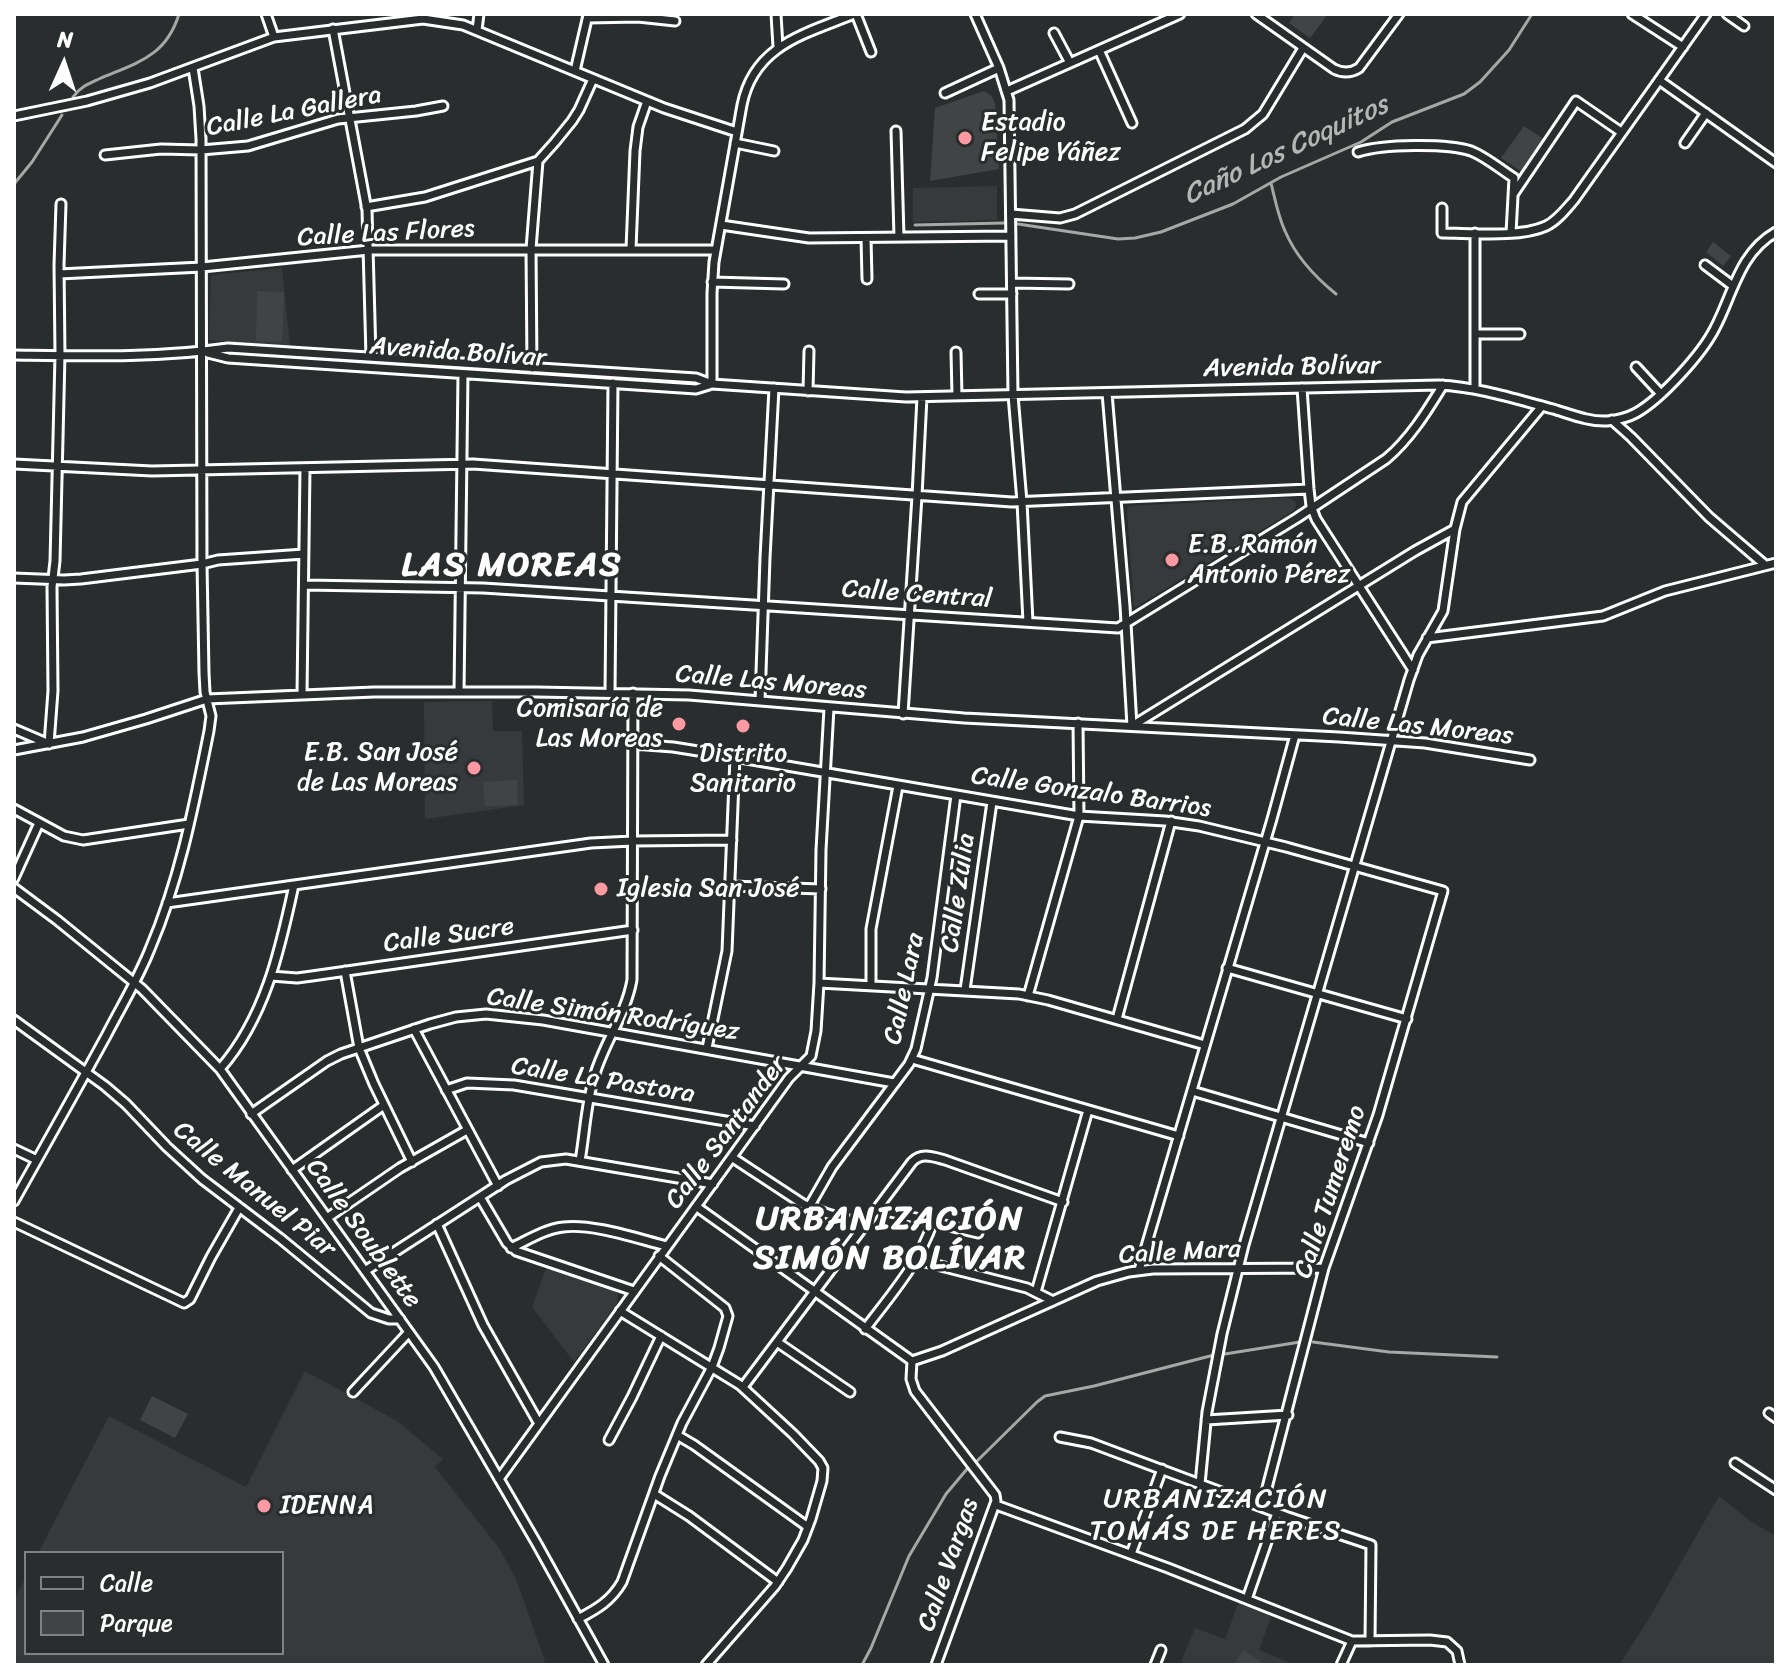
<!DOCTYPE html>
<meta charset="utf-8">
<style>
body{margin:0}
#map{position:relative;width:1790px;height:1679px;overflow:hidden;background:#2a2d2e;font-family:Sriracha,sans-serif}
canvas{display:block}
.frame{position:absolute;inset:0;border:16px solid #fff;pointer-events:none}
.legend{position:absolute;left:24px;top:1551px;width:260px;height:104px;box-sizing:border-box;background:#2a2d2e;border:2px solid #7f8182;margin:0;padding:10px 14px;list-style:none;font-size:24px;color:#fff}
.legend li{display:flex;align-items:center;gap:16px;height:40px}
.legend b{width:40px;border:2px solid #7f8182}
.north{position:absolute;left:24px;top:24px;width:80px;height:80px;-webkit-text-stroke:6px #2a2d2e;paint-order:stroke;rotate:3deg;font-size:22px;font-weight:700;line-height:32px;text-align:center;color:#fff}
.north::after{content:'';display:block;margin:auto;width:28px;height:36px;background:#fff;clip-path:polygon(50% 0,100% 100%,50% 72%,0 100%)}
</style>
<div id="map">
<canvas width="1790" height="1679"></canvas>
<div class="frame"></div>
<ul class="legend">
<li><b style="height:10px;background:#2a2d2e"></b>Calle</li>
<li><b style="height:22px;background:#414445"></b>Parque</li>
</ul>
<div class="north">N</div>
</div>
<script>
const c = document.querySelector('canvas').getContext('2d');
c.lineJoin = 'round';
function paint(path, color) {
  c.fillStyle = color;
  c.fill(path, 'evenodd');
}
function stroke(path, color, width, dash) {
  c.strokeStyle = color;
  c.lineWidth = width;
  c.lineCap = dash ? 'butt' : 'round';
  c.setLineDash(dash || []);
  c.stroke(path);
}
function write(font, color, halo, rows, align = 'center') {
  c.font = font + ' Sriracha,sans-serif';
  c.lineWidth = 6;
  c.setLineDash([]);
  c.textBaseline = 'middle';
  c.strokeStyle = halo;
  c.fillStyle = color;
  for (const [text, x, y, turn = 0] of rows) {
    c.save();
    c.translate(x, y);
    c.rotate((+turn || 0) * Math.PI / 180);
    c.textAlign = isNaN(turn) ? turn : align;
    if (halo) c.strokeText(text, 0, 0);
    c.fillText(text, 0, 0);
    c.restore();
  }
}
const built = new Path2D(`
 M997,186V220L913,222V188Z
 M282,268L290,346L209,340L211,275Z
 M1284,498L1292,499L1295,502L1296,507L1293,511L1134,608L1127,511L1129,506Z
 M492,701L493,731H522L524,805L425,819L424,702Z
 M547,1266L614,1290L618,1295L617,1303L574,1362L532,1307Z
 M305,1371L397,1421L443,1459L435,1467L499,1548L516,1579L545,1661L543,1665H14V1600L26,1577V1653H282V1553H38L109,1416L246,1487Z
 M1719,1496L1750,1521L1776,1536V1665H1619L1647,1622Z
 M1239,1601L1272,1615L1259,1650L1295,1665H1188L1181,1662L1195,1628L1225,1639Z`);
const green = new Path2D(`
 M1295,14H1328L1310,38L1289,23Z
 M984,91L992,96L995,104L999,169L930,181L935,108Z
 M1524,126L1545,140L1522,172L1501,158Z
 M1713,242L1731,256L1723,266L1706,252Z
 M257,291L284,292L282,342L256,341Z
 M517,780L518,805L485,806L483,782Z
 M152,1396L188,1414L175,1438L140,1420Z
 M1244,1650L1265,1665H1233Z`);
const stream = new Path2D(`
 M73,97C80,87 88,84 99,79C136,63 166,57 179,14
 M1271,183C1275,199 1278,216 1285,231C1296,257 1315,277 1336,294
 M14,184L32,162L62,115
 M1018,224L1118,239L1135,238L1161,232L1233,204L1281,177L1361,142L1392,122L1464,94L1480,82L1509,50L1532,14
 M915,225L1004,223
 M1313,1342L1389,1352L1497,1357
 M1225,1354L1300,1342
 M976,1462L1037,1402L1045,1396L1094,1386L1214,1355
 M862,1665L871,1648L909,1556L946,1494L967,1469`);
const minor = new Path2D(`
 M266,14L274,37
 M776,14L778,47
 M856,14L871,52
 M975,14L999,68L1009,100L1013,395L1022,502L1028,622
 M1256,14L1334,69C1342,73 1351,73 1359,68L1399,14
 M1632,14L1683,47
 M1727,14L1744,26
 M588,18L638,17L675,21
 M333,29L367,210L371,357
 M477,30L479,14
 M1054,33L1070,63
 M1099,50L1132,123
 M575,71L588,15
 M1659,80L1776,163
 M1007,91L1180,14
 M945,93L999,68
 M14,116L87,101L150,83L274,37L423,19L463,25L664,108L737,132
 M896,131L899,237
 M735,143L774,151
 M1685,143L1706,113
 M1358,152C1382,144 1447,143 1471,151C1486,157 1500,169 1514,178L1511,233
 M105,155L161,149L201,150L248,146L338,119L416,111L443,106
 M1514,193L1576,101L1621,132
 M366,207L425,197L538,161L555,142L572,121L579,110L593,79
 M1442,208V233C1470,233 1520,238 1546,226C1557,221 1566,209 1574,200L1706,14
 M1011,214L1060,218L1075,214L1245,129L1263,114L1303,48
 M721,225L809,238L1011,236
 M1475,233V389
 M866,238L867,279
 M631,249L635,151L638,127L647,101
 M1705,265L1733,286
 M59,274L202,267L369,250H716
 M712,282L784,284
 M1012,283L1069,284
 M979,294H1012
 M1476,334H1520
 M956,352L957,396
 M208,353L228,358L696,389L709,385
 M14,355C85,356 158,358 228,348L696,378L712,384L906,397L1439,385C1479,387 1515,399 1553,409C1570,414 1589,422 1607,421C1617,420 1627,418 1636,413C1661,399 1702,354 1715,328C1733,294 1739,253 1776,232
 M1636,367L1660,393
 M532,368L531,249L538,161
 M712,384V293L714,262L742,105C754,45 805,34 854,14
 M1302,388L1309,489L1311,506L1316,519L1413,670
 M808,391L809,351
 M1107,393L1125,606L1132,726L1415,551L1455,529
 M1612,420L1631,437L1709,517L1765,565
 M14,464L152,471L473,464L1012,502L1309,489
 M14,578L64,580L81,579L202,564L218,560L304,554
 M304,585L483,588L1118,628L1297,518L1386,459C1410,439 1427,411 1443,385
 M1427,638L1603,616L1665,591L1776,563
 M459,692L463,374
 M610,693L613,383
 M302,694L305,469
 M760,701L765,558L774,388
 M903,714L917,496L922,397
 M14,729L49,744L53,691L52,587L55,561L58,438L60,355L59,265L61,204
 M633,744L673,747L717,754L1079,816L1165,821L1199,826L1286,847L1443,891L1378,1115L1324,1268L1262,1507
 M14,750L83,737L146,719L207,699L374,692H537L689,695L964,718L1339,737L1425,743L1530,760
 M14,809L64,836L83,840L189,824
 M14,878L39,823
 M731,886L821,889
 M14,888L57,920L142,989L220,1069L434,1367L537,1544L604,1665
 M167,903L591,843L633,841L732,840
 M1227,968L1407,1019
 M345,971L359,1048L374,1084L412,1162
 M271,976L297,978L312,976L633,930
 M819,983L1019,994L1048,1000L1205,1045
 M871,985V929L898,786
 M965,990L992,802
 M1028,996L1079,816L1078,723
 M1117,1019L1171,821
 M14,1020L105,1086L126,1104L167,1147L202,1179L281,1239L371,1313L389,1319H400
 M414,1029L498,1186
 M707,1048L727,951L735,757
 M912,1059L1179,1136
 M220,1069C265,1018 280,950 294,885
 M446,1090L467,1083L514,1085L755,1126
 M1192,1091L1369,1143
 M251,1114L327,1061L341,1054L430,1024L456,1017L486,1014L543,1020L894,1083
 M14,1149L37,1160
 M733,1158L803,1204L828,1214L866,1225
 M580,1161C585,1133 586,1101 595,1074C605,1041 626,1014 632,980L633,693
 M292,1170L384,1105
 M480,1197L507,1243L516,1251L634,1291
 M14,1201C45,1146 76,1091 106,1036C121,1007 138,979 150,949C180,879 194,805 209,731L211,716L205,692L204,673L202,564L201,139L199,106L193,68
 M697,1207L912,1361
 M809,1207L832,1167L909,1064L916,1049L932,978L956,795
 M878,1209L978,1233
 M327,1218L400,1168L467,1130
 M14,1222L184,1303L190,1299L211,1257L239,1208
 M437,1224L483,1325L538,1422
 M511,1248C528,1240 545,1229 563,1227C592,1223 638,1239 667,1246
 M917,1260L1027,1288L1053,1301
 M1139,1270L1272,819L1295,735
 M365,1271L506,1180L541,1162L566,1159L713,1184
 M1036,1292L1088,1110
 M620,1311L740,1385L793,1434L819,1461L823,1468L822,1481L811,1519L803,1540L787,1568L775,1586L706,1665
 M865,1329C891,1295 919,1263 933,1222
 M777,1342L850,1392
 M912,1361L942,1351L1097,1281L1129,1272L1153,1269L1324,1268
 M912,1361L911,1379L915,1391L995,1495L996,1501L936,1665
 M743,1387L912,1162C922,1152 933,1157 945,1160L1063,1202
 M353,1392L409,1332
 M1769,1413L1776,1418
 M1206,1420L1288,1415
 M677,1435L694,1445L808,1527
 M1060,1437L1091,1443L1288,1517L1371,1545L1370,1641
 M609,1440L632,1397L661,1336
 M1735,1463L1776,1490
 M499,1479L789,1078L811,1056L816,1031L819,983L821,850L829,708
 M1200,1484L1207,1412L1222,1334L1244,1245L1409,680L1418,655L1443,611L1455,529L1462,502L1542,406
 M654,1494L689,1516L778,1582
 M996,1505L1168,1568L1352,1641L1430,1640L1447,1642L1457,1651L1460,1665
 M1131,1554L1162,1469
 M1247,1599L1277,1513
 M578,1619C597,1609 611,1601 622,1582L660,1476L682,1423L712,1367L719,1348L728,1316L725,1308L659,1256
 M1155,1665L1161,1650
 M1341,1665L1352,1641`);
const markers = [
 [965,138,8,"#ff9aa2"],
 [1172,560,8,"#ff9aa2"],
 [679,724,8,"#ff9aa2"],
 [743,726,8,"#ff9aa2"],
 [474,768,8,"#ff9aa2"],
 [601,889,8,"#ff9aa2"],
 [264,1506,8,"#ff9aa2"]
];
const streetNames = [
 ["Calle La Gallera",294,112,-11],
 ["Calle Las Flores",386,234,-3],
 ["Avenida Bolívar",458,353,4],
 ["Avenida Bolívar",1292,368,-1],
 ["Calle Central",917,595,4],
 ["Calle Las Moreas",771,683,5],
 ["Calle Las Moreas",1418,727,6],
 ["Calle Gonzalo Barrios",1091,793,8],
 ["Calle Zulia",959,893,-82],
 ["Calle Sucre",449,936,-8],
 ["Calle Lara",905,989,-78],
 ["Calle Simón Rodríguez",613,1015,8],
 ["Calle La Pastora",603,1081,9],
 ["Calle Santander",727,1133,-53],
 ["Calle Manuel Piar",254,1190,39],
 ["Calle Tumeremo",1331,1192,-72],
 ["Calle Soublette",363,1234,54],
 ["Calle Mara",1180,1253,-3],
 ["Calle Vargas",949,1565,-71]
];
const poiNames = [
 ["Estadio",981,123],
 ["Felipe Yáñez",981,153],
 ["E.B. Ramón",1188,545],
 ["Antonio Pérez",1188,575],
 ["Comisaría de",663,709,"right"],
 ["Las Moreas",663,739,"right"],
 ["E.B. San José",458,753,"right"],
 ["de Las Moreas",458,783,"right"],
 ["Distrito",743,754,"center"],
 ["Sanitario",743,784,"center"],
 ["Iglesia San José",617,889],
 ["IDENNA",280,1506]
];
const waterNames = [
 ["Caño Los Coquitos",1286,151,-25]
];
const neighbourhoodNames = [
 ["URBANIZACIÓN",1216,1500],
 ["TOMÁS DE HERES",1216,1532]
];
const districtNames = [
 ["LAS MOREAS",512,566],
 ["URBANIZACIÓN",890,1220],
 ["SIMÓN BOLÍVAR",890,1259]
];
paint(built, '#373a3b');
paint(green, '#414445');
stroke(stream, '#a6a7a7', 3);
stroke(minor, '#fff', 13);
stroke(minor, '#2a2d2e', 7);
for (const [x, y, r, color] of markers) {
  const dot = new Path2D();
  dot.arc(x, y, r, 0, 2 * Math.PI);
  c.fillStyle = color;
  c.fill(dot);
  stroke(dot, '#2a2d2e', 3);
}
write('26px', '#fff', '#2a2d2e', streetNames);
write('26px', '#fff', '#2a2d2e', poiNames, 'left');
write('italic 28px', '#b4b6b6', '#2a2d2e', waterNames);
c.letterSpacing = '2px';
write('28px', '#fff', '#2a2d2e', neighbourhoodNames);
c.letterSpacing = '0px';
c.letterSpacing = '2px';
write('bold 34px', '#fff', '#2a2d2e', districtNames);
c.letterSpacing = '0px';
</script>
